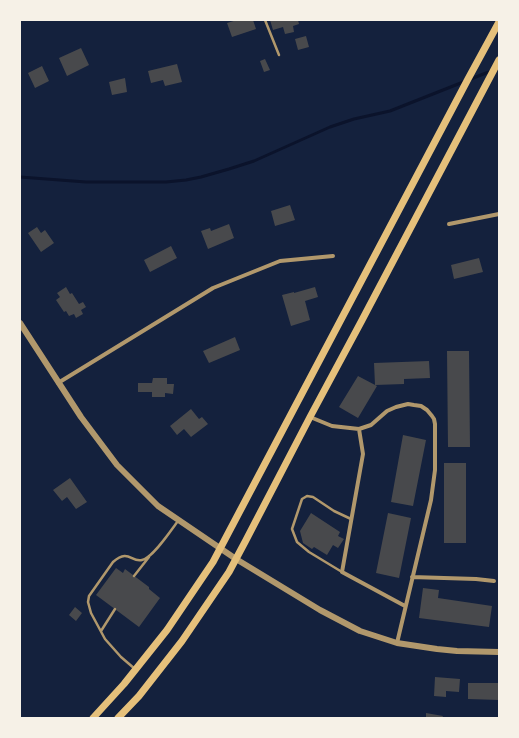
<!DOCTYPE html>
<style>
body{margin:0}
#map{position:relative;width:519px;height:738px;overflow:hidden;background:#14213d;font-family:"Fira Sans Condensed",sans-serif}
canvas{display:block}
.frame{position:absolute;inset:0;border:21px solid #f6f1e7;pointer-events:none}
</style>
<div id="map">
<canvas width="519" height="738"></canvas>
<div class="frame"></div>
</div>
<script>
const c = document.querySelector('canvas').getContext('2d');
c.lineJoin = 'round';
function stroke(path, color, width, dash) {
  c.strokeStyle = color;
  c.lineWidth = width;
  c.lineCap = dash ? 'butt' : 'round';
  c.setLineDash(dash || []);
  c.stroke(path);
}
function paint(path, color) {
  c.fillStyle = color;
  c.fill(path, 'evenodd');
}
const stream = new Path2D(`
 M20,177L86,182H166L186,180L201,177L229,169L254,161L330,127L354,119L390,111L486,73L499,69`);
const building = new Path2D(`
 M237,20H253L256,29L232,37L227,23Z
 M270,20H298L299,24L293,26L294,32L285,34L283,27L273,30Z
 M306,36L309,47L298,50L295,39Z
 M81,48L89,65L67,76L59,58Z
 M265,59L270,70L264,72L260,61Z
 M177,64L182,82L165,86L163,80L151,83L148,71Z
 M42,66L49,81L35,88L28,73Z
 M125,78L127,92L112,95L109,82Z
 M290,205L295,220L275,226L271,211Z
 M229,224L234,238L208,249L201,231L210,228L211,231Z
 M37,227L41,233L45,230L54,243L41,252L28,233Z
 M171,246L177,258L150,272L144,260Z
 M479,258L483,272L454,279L451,265Z
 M66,287L70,294L72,293L79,304L83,302L86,307L81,310L83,314L76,318L74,314L69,316L66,311L64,312L56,300L60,297L57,293Z
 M315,287L318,297L305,301L310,320L291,326L282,295L294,292V293Z
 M235,337L240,350L209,363L203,351Z
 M447,351H469L470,447H448Z
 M429,361L430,378L404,379V384L375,385L374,363Z
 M358,376L377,386L358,418L339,407Z
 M153,378H167V384H174L173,394L165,393V397H152V392H138V383H152Z
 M191,409L199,419L202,417L208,424L191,437L184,429L177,435L170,426Z
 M403,435L426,440L413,506L391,502Z
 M444,463H466V543H444Z
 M70,478L87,502L76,509L67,497L62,501L53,490Z
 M311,513L340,532L338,536L344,539L338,548L333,545L327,555L314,547L312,549L303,543L300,531Z
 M388,513L411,518L399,578L376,573Z
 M116,568L123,573L125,569L149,587V589L160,598L139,627L96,595Z
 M423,588L439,590L438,598L492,606L489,627L419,618Z
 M75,607L82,613L76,621L69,615Z
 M435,677L460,679L459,692L446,691V697L434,696Z
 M468,683H499V700L468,699Z
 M426,713L443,716L442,718H426Z`);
const service = new Path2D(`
 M265,20L279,55
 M342,572L309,552L297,542L292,529L302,499L307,496L313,497L334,511L351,519
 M134,576L149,557
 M101,631L115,609
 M135,669L121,657L105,639L91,613L88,602L89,596L113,562C129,548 131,563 142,560C153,558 171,530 178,521`);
const minor = new Path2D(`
 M449,224L499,214
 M58,383L213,288L280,261L333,256
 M310,417L332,426L359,429L371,425L387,411L396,407L408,404L414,405L421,406L427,410L432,416L434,419L435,424V470L431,500L397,643
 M359,429L363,454L342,572L405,606
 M412,577L476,579L494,581`);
const tertiary = new Path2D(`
 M20,323L81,417L117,465L158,506L236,559L320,610L360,631L397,643L437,649L457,651L499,652`);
const secondary = new Path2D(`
 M93,718L124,684L167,630L213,562L468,79L499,22
 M118,718L139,696L182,641L229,572L245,542L310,417L361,322L499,60`);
stroke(stream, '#0b132b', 3);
paint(building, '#48494c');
stroke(service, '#b1986c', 2.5);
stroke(minor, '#b1986c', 4);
stroke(tertiary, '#b1986c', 6);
stroke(secondary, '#e5c07b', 7);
</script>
